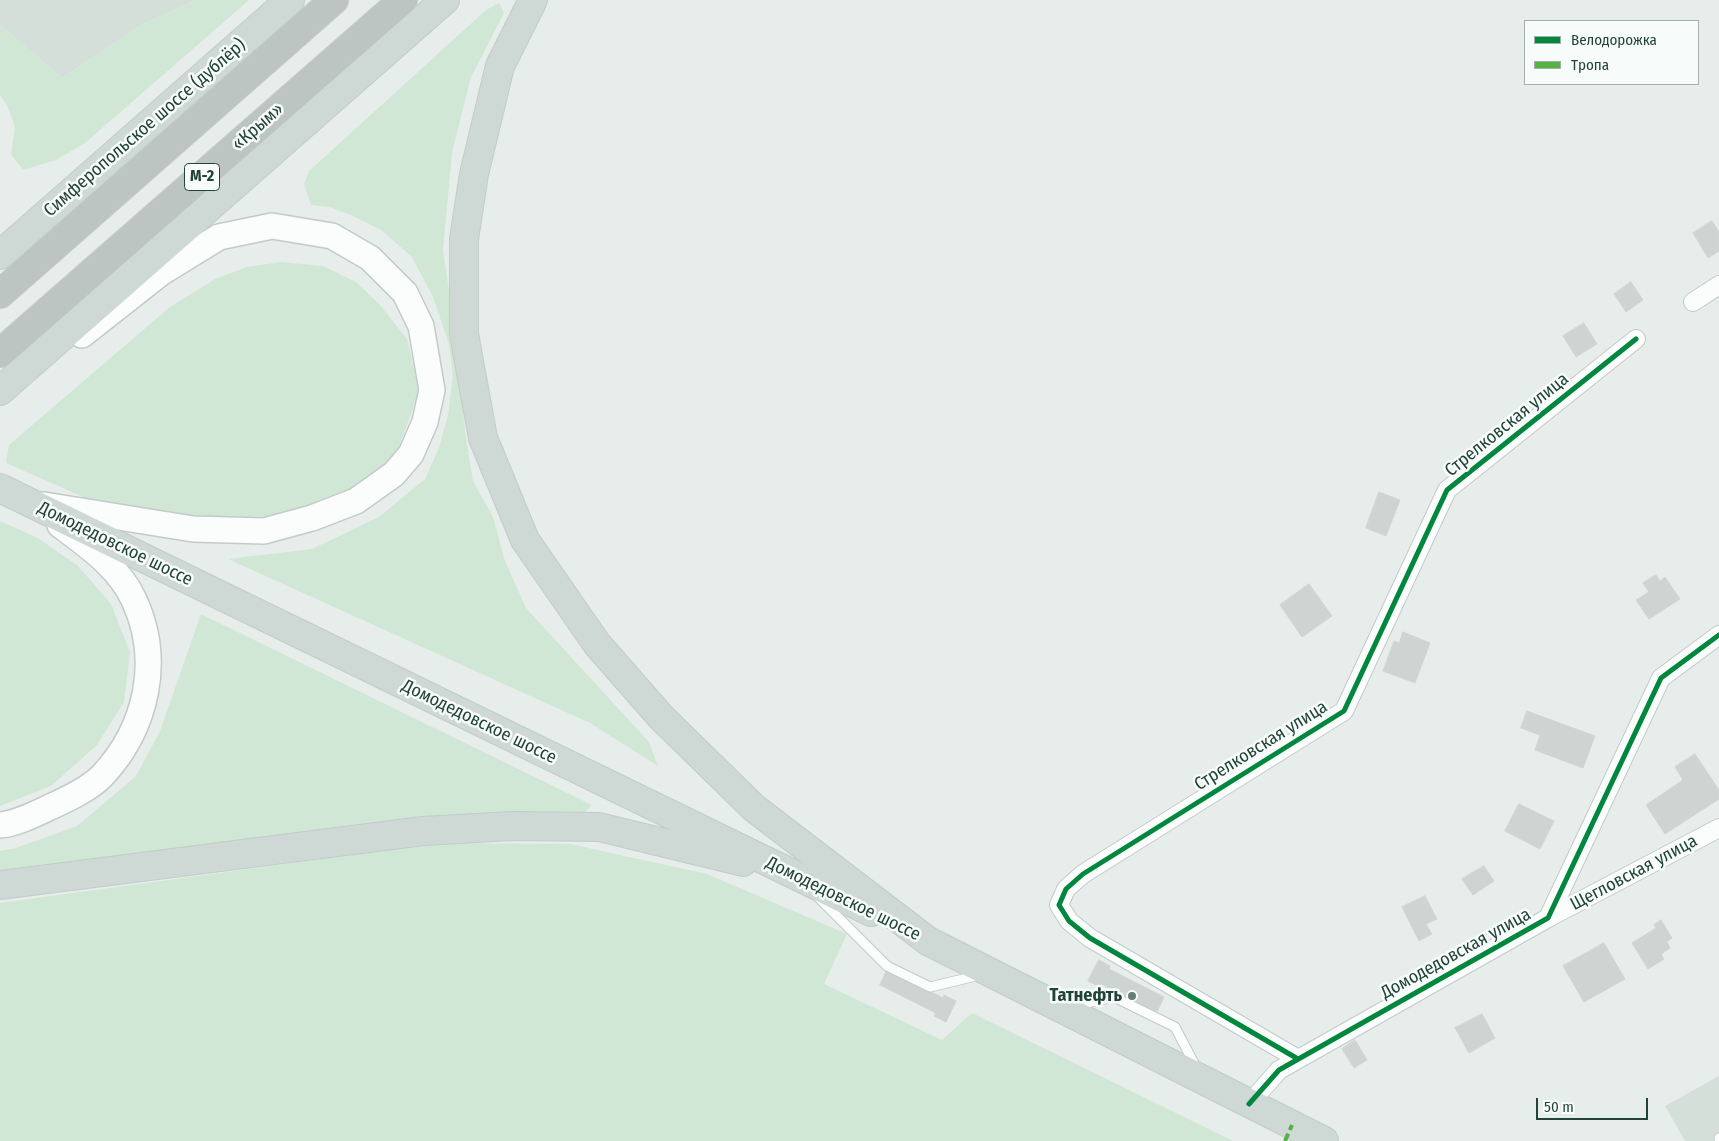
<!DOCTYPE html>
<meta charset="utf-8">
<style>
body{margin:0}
#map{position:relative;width:1719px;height:1141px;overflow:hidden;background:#e7edea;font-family:"Fira Sans Condensed",sans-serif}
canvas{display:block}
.legend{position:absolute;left:1524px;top:20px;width:175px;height:65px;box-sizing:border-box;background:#f7fbf9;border:1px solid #a2b1ad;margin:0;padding:6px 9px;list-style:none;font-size:15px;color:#22433a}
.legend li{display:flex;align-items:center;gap:10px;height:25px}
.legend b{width:25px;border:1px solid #a2b1ad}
.scale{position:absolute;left:1536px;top:1098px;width:112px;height:22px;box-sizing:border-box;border:2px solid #22433a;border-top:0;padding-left:6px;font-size:15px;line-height:18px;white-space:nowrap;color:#22433a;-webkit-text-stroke:4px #f7fbf9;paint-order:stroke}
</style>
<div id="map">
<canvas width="1719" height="1141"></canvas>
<ul class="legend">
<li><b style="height:6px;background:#00873e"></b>Велодорожка</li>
<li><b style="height:6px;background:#55b346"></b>Тропа</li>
</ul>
<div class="scale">50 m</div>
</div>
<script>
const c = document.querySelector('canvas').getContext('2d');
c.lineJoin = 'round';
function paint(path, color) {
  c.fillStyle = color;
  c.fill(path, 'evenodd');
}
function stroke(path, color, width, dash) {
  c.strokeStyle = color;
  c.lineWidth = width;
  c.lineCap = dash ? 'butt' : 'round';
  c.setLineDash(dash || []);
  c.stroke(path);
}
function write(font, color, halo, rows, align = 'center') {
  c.font = font + ' "Fira Sans Condensed",sans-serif';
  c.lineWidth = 5;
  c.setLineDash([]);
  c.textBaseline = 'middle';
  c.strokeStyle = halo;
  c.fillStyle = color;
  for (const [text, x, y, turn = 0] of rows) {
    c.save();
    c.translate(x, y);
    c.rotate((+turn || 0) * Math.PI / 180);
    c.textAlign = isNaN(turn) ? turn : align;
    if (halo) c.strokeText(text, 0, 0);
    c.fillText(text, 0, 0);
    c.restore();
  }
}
const built = new Path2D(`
 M0,0H196L141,25L62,78L0,25Z
 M1719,1076V1137L1713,1141H1685L1665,1106Z`);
const green = new Path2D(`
 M196,0H249L85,143L56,160L23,170L11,154L15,127L7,105L0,95V25L62,78L141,25Z
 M499,3L504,13L471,77L452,153L443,250L455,332L465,432L473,481L493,517L505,561L526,608L649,742L658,766L590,723L228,559L312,549L379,517L425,479L439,448L448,415L453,375L449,344L433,297L412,257L381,230L351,215L329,207L311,205L304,184L309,171L486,10Z
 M281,262L323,266L356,282L380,305L407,339L419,391L396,455L356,489L288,520L216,522L97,503L6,463L9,445L170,307L215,279L247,267Z
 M0,521L38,538L78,566L111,604L130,652L124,702L97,745L51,786L0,806Z
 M201,614L592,805L584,813L0,875V851L16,848L77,826L136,776L160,731Z
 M439,843L570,844L707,874L847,934L824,984L942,1040L972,1013L1233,1141H0V903Z`);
const building = new Path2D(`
 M1712,221L1719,232V251L1708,258L1693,233Z
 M1631,282L1643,300L1626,312L1614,294Z
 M1584,323L1597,344L1576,357L1563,336Z
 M1379,492L1400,500L1386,536L1366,528Z
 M1656,575L1660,581L1665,577L1680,599L1649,619L1636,600L1649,592L1643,583Z
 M1309,584L1332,616L1302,637L1280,605Z
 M1403,632L1430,643L1415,683L1383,671L1394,641L1399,643Z
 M1527,711L1595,736L1583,768L1535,750L1540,735L1521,728Z
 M1695,754L1719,790V799L1665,834L1646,805L1683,780L1675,767Z
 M1519,804L1554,821L1540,849L1505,831Z
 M1484,866L1494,881L1473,895L1462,879Z
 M1425,896L1437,919L1426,924L1432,934L1419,941L1402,907Z
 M1661,920L1672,938L1667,942L1670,948L1661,954L1664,959L1648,969L1632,943L1656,928L1654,925Z
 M1604,943L1625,979L1584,1002L1563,966Z
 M1099,960L1110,966L1109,969L1164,997L1157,1012L1101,984L1100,987L1088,981Z
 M887,970L943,998L944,995L956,1001L946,1022L934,1016L936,1013L880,985Z
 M1482,1014L1495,1038L1469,1053L1455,1028Z
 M1355,1040L1367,1060L1354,1068L1342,1049Z`);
const lane = new Path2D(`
 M818,897L887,966L930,987L980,975
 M1073,1006L1114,997L1175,1027L1197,1069
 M1719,1138V1139`);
const street = new Path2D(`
 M1693,302L1719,285
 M1548,918L1719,828
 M1298,1059L1090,938L1069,921L1059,905L1066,889L1083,874L1344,711L1447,490L1636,339
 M1249,1104L1279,1070L1548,918L1661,678L1719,635`);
const secondary = new Path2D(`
 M44,505L193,529L264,531L312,518L356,501L394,474L411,454L425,422L432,390L421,326L405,293L370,258L332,236L272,226L219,237L162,272L82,335
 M0,825C15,824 33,815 46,809C65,800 88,790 102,776C147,728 162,660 134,600C119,567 88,546 60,525`);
const primary = new Path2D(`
 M533,0L500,66L474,174L464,239V334L483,438L525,540L597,644L661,717L754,808L928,941L1324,1141
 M0,255L290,0
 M0,391L445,0
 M0,488L871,912
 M0,885L423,831L512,826L599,827L743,862`);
const highway = new Path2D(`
 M0,294L334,0
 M0,353L403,0`);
const quiet = new Path2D(`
 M1285,1141L1292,1125`);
const cycleway = new Path2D(`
 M1298,1059L1090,938L1069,921L1059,905L1066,889L1083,874L1344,711L1447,490L1636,339
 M1249,1104L1279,1070L1548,918L1661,678L1719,635`);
const markers = [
 [1132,996,5,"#677e78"]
];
const shields = [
 [202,177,35]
];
const shieldNames = [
 ["М-2",202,177]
];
const streetNames = [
 ["«Крым»",258,127,-41],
 ["Симферопольское шоссе (дублёр)",145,128,-41],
 ["Стрелковская улица",1507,425,-39],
 ["Домодедовское шоссе",115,544,26],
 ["Домодедовское шоссе",479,722,26],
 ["Стрелковская улица",1261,746,-32],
 ["Щегловская улица",1634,873,-28],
 ["Домодедовское шоссе",843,899,26],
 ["Домодедовская улица",1456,954,-29]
];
const poiNames = [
 ["Татнефть",1122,996]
];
paint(built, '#d5dfda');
paint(green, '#d0e7d6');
paint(building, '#ced4d2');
stroke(building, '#d0d6d3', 1);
stroke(lane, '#c4cac7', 11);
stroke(street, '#c4cac7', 20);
stroke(secondary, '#c3cbc8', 28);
stroke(primary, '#c2ccc9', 30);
stroke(highway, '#c2ccc9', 30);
stroke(lane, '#fbfcfc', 9);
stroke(street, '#fbfcfc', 18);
stroke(secondary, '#fbfcfc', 25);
stroke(primary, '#ced8d5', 28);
stroke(highway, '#bcc5c2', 28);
stroke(quiet, '#55b346', 4, [8, 4]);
stroke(cycleway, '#00873e', 5);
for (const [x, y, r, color] of markers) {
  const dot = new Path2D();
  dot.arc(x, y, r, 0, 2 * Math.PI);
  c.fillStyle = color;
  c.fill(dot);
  stroke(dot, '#f7fbf9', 2);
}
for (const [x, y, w] of shields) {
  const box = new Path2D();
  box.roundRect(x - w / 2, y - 13.5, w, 27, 4);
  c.fillStyle = '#f7fbf9';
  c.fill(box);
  stroke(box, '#22433a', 1);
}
write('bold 16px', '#22433a', null, shieldNames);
write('18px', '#22433a', '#f7fbf9', streetNames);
write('bold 18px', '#22433a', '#f7fbf9', poiNames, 'right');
</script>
